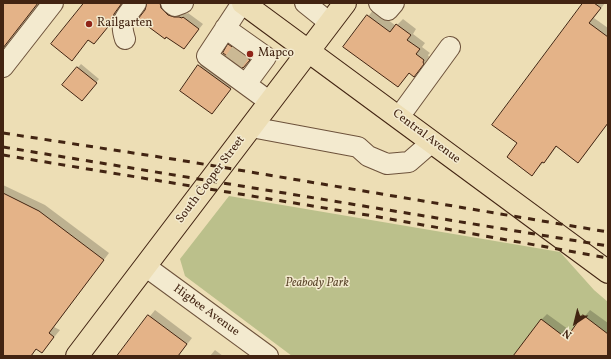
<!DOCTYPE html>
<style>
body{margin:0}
#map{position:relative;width:611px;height:359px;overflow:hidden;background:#eddeb5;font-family:Vollkorn,serif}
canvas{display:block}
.frame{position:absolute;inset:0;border:4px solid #422412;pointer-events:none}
.north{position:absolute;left:555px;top:303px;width:40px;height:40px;-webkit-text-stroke:3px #f3eacf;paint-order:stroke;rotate:215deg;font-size:11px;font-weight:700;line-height:16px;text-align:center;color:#422412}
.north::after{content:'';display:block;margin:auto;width:14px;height:18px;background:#422412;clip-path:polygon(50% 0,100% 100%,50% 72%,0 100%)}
</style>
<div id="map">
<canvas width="611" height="359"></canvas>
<div class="frame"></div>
<div class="north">N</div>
</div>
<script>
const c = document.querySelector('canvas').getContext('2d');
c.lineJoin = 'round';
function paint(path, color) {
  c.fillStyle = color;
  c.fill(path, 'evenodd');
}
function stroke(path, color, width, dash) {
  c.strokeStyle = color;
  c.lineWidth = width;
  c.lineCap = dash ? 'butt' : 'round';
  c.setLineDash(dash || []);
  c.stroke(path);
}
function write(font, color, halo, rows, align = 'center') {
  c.font = font + ' Vollkorn,serif';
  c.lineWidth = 3;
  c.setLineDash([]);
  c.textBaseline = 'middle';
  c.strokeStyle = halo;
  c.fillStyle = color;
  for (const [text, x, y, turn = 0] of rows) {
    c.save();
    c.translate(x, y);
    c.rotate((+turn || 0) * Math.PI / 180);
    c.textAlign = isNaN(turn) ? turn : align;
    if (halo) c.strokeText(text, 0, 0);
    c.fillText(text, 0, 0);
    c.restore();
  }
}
const green = new Path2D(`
 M229,196L560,252L594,290L608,302V356H292L185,276L180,259Z`);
const shadow = new Path2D(`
 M3,3H39L3,49Z
 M86,3H122L116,16L98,38Z
 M148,3H159L163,6L187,14L188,13L203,24L184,48L146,10Z
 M584,3H605L594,18L608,28V123L583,157L557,146L549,157L532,174L519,143Z
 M374,9L396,26L403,19L416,29L413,34L425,43L422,47L430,53L428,55L429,57L420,70L414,76L410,72L398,86L345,46Z
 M230,44L250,58L245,66L229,45Z
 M204,61L235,83L212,113L181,90Z
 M81,64L99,79L85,97L63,85Z
 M3,185L45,205L109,253L54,327L60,330L42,352L37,348L31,356H3Z
 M155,310L192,338L178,356H118Z
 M590,310L608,323V356H514L541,320L547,314L572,332Z
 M215,350L223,356H210Z`);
const building = new Path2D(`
 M3,3H38L3,48Z
 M84,3H122L114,14L112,22L94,44L88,40L72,61L51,44Z
 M147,3H160L161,8L168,15L174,17H179L182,18L183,17L199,29L184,49L166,37L165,39L138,19L145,10Z
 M583,3H594L601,8L589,23L608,37V123L578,163L556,146L544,163L542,162L532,176L507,157L517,143L492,125Z
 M367,15L390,32L396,24L411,35L407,40L420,49L416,54L424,60L423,62L424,64L414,77L409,73L398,87L343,47Z
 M228,44L250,60L243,68L223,53Z
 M198,65L231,89L212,114L180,91Z
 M77,67L97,83L82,101L62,85Z
 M3,193L39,211L104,260L49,333L54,337L42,353L36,349L31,356H3Z
 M148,315L187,344L178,356H117Z
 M583,315L608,334V356H513L541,319L566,338Z`);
const minorTunnel = new Path2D(`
 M233,63L242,50`);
const minor = new Path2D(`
 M171,3L175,6L183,3
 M242,3L207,56L270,102
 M305,3L330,23
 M379,3L388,10L394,3
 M225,28L266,57L246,84
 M125,39C119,20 125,19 136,3
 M3,67L53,3
 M399,117L450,47
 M251,127L358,147L368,156L387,164L409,162L432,142
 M145,266L268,356`);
const major = new Path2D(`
 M243,3L608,272
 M77,356L345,3`);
const rail = new Path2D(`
 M3,133L179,160L608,232
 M3,147L608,246
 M3,155L373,216L608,258`);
const markers = [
 [89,24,4,"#8f2418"],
 [250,54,4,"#8f2418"]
];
const poiNames = [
 ["Railgarten",97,24],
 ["Mapco",258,54]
];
const streetNames = [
 ["Central Avenue",426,137,37],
 ["South Cooper Street",211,180,-53],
 ["Higbee Avenue",206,311,36]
];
const parkNames = [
 ["Peabody Park",317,284]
];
paint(green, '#bbc08b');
paint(shadow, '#0003');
paint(building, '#e4b388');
stroke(building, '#422412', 1);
stroke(minorTunnel, '#cbb994', 20, [20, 10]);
stroke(minor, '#6d523b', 22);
stroke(major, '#422412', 24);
stroke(minor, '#f3eacf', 20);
stroke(major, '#eddeb5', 22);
stroke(rail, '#422412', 3, [7, 7]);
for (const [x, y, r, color] of markers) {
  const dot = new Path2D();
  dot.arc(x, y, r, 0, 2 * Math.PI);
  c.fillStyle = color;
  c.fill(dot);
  stroke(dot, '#f3eacf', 1.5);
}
write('12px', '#422412', '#f3eacf', poiNames, 'left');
write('12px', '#422412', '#f3eacf', streetNames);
write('italic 12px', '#604b30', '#f3eacf', parkNames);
</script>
